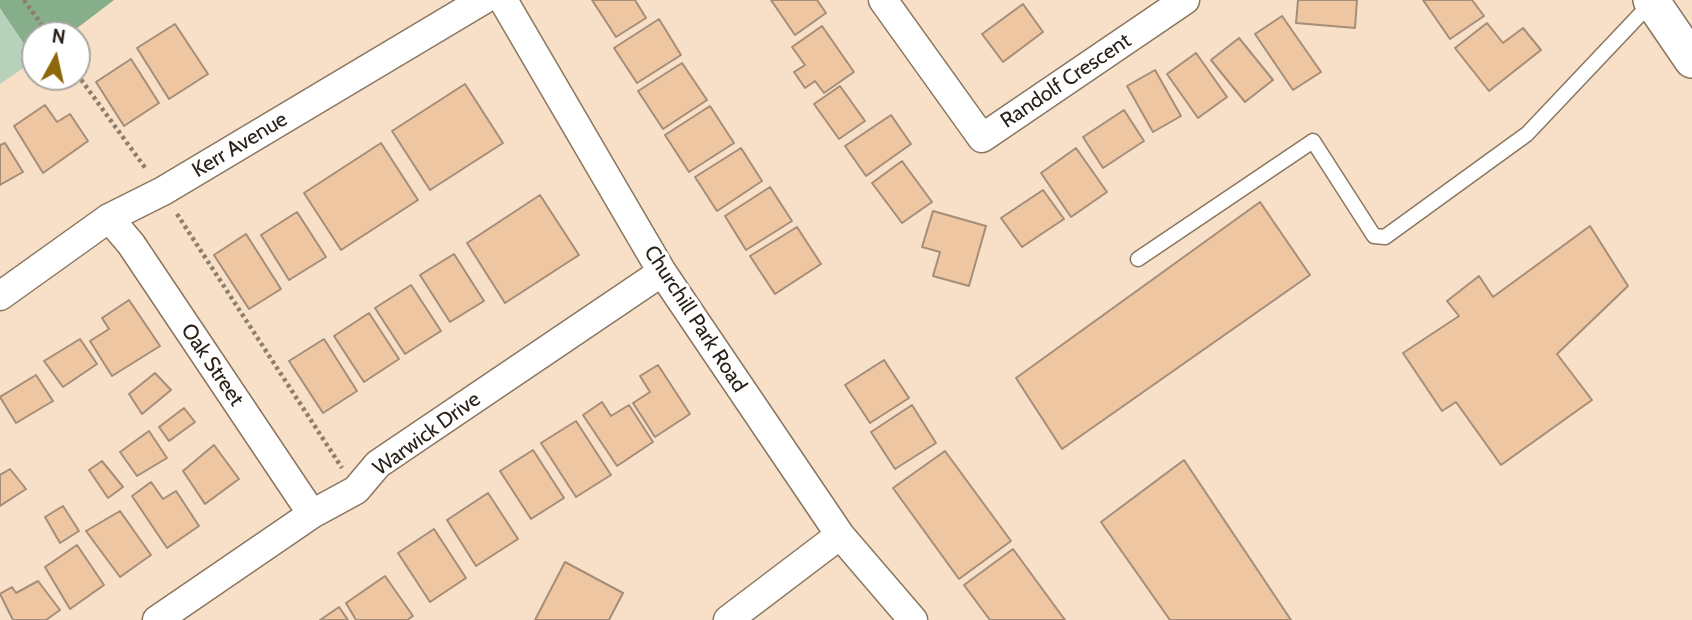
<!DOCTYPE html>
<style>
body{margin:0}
#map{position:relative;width:1692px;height:620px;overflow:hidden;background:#f7e0c7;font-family:Cabin,sans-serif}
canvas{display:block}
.north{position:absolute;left:21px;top:21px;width:70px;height:70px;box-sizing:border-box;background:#fff;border:2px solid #aaa7a3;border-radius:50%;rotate:8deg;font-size:19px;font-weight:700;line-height:28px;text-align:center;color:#2a2219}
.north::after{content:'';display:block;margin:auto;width:24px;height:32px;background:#8d6709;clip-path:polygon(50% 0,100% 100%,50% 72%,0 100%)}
</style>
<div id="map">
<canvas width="1692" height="620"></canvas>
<div class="north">N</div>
</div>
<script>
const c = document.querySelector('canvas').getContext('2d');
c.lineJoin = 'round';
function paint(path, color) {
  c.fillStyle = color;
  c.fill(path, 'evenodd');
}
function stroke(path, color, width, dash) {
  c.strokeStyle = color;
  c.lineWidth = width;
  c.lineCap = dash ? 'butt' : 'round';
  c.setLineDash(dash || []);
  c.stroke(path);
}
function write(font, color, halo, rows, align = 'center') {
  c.font = font + ' Cabin,sans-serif';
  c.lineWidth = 7;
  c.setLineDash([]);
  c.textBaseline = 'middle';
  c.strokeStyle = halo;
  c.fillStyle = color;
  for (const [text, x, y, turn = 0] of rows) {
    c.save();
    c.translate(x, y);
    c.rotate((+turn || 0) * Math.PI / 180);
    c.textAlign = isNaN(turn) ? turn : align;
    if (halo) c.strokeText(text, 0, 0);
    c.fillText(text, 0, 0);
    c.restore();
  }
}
const green = new Path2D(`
 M0,5L35,60L0,84Z`);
const forest = new Path2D(`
 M0,0H114L68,35H35V60L0,8Z`);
const building = new Path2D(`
 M592,0H635L646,18L616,37Z
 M771,0H817L826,13L795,35Z
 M1298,0H1357L1355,28L1296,23Z
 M1423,0H1472L1484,16L1450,39Z
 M1023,4L1043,32L1003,62L982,34Z
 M1282,16L1321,72L1293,90L1255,34Z
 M659,19L681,55L637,83L614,48Z
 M1487,23L1503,43L1523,28L1541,50L1489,91L1455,48Z
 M175,24L208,74L169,99L137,48Z
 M822,26L854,72L824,93L815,81L805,88L794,72L805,65L792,47Z
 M1239,38L1273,80L1245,102L1211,60Z
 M1196,53L1227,97L1198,118L1167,74Z
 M131,59L159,103L124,126L96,82Z
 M682,63L707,100L663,129L638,91Z
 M1155,70L1181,116L1153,132L1127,86Z
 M465,84L503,143L430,190L392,131Z
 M840,86L865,121L839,139L814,104Z
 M45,105L57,122L70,114L88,141L43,173L14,126Z
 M710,106L734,143L689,172L665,135Z
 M1124,110L1144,141L1103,168L1083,137Z
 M891,115L911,144L866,176L845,146Z
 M5,143L23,172L0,185V145Z
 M381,143L418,200L341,250L304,193Z
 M741,148L762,181L717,211L695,177Z
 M1076,148L1107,192L1071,217L1041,173Z
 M902,161L932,202L902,223L872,183Z
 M770,187L792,221L746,250L725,216Z
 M1043,190L1064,219L1022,247L1001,218Z
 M540,195L579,255L505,303L467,243Z
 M1260,202L1310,275L1062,449L1016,378Z
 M933,211L986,226L969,286L933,276L940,252L922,247Z
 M297,212L326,257L289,280L261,235Z
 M1590,226L1628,286L1557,354L1592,400L1501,465L1456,402L1442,411L1403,353L1459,316L1447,301L1479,276L1493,297Z
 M797,227L821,264L775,294L750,256Z
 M246,234L281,289L249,309L214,255Z
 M454,254L484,301L450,322L420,275Z
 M411,285L441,331L405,354L375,308Z
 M129,300L160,346L112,376L90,341L109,329L102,318Z
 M369,313L399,359L364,382L334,336Z
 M80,339L97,364L63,387L44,361Z
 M324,339L357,391L323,413L289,361Z
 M884,360L909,398L870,423L845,385Z
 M658,365L690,414L655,437L633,403L650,392L640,376Z
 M155,373L171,390L142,414L129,394Z
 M36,375L53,401L16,423L0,397Z
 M602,402L611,416L629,405L653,442L617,466L583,415Z
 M912,405L936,443L895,469L871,432Z
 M184,408L195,422L169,441L159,427Z
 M576,421L611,475L576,497L541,443Z
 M149,431L167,458L137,476L120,452Z
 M214,445L239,479L205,504L183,471Z
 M533,450L564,498L531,519L500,471Z
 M945,451L1011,541L959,579L893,488Z
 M1184,460L1291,620H1170L1101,522Z
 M102,461L123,487L108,498L89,470Z
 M10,469L26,489L0,506V475Z
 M151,482L163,499L176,491L199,526L167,548L132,496Z
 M488,493L518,539L476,566L447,520Z
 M63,506L79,531L60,543L45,517Z
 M120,511L151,555L120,577L86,531Z
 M434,529L466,578L430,602L398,553Z
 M77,545L104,585L70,609L45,567Z
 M1013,549L1065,620H990L964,585Z
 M565,562L623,593L609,620H535Z
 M385,576L413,616L407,620H356L346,603Z
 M38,581L60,610L46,620H13L0,594L12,587L16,593Z
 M339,607L348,620H320Z`);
const path = new Path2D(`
 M24,0L49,35
 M77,74L146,169
 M177,214L342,468`);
const service = new Path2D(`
 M1138,259L1313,141L1374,236L1385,237L1527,134L1651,3`);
const minor = new Path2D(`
 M503,0L662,272L840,535L913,620
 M883,0L982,138L1185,0
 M109,218L131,244L312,514
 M0,296L109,218L163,191L483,0
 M157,620L312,514L356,490L378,464L662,272
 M728,620L840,535`);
const tertiary = new Path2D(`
 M1651,0L1692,60`);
const streetNames = [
 ["Randolf Crescent",1066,81,-34],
 ["Kerr Avenue",240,145,-31],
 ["Churchill Park Road",695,319,57],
 ["Oak Street",212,365,56],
 ["Warwick Drive",427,434,-36]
];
paint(green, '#b8d1ba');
paint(forest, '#87ae8a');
paint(building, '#eec6a1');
stroke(building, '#a58d78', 2);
stroke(service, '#8a7660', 17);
stroke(minor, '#8a7660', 31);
stroke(tertiary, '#8a7660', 38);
stroke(path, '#8d7e6d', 4.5, [3.5, 3.5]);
stroke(service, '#fff', 14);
stroke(minor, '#fff', 28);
stroke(tertiary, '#fff', 35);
write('21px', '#2a2219', '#fff', streetNames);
</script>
